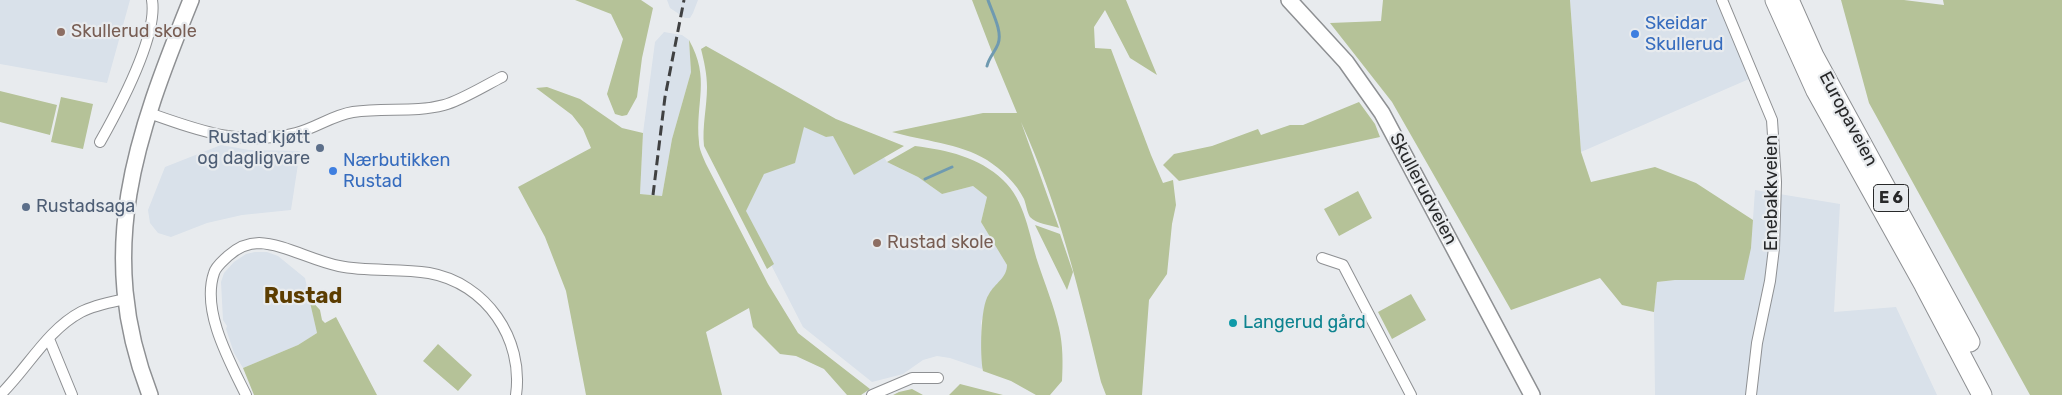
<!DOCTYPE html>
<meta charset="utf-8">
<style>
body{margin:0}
canvas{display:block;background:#e8ebee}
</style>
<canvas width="2062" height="395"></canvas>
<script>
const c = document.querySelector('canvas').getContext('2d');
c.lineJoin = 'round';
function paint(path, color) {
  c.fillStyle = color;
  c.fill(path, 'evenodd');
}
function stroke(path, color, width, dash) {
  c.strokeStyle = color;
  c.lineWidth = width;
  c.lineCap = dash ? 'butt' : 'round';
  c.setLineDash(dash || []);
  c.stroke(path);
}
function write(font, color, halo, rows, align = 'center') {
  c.font = font + ' Rubik,sans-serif';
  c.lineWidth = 4.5;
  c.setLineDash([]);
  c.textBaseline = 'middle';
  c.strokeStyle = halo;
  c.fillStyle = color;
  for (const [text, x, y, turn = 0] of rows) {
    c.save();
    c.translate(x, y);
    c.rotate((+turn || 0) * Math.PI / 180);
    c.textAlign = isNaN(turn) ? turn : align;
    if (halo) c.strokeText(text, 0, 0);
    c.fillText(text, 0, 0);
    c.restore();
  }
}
const built = new Path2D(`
 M0,0H130L107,83L0,64Z
 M667,0H698L693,13L690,18H685L670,8Z
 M1570,0H1723L1756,76L1581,152Z
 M664,32L682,35L689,40L691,72L672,139L662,196L640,194L643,133L655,42Z
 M719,85L826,137L852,131L873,140L887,162L918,177L942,194L973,186L987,197L981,222L1007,265V271L981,321L982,369L950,358L937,356L923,360L903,374L872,382L803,327L711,148Z
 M221,145L249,150L300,151L291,210L242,215L207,223L171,237L158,233L150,223L148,210L165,167Z
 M1755,190L1840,204L1834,312L1896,307L1937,395H1655L1654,312L1657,282L1675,280L1751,248Z
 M255,252H267L278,256L305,278L317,333L298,345L243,368L234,353L226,329L227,326L223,320L221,282L224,273L234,262L246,254Z`);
const green = new Path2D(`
 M575,0H641L653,8L642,58L637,97L627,115L622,116L615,114L607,94L623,39L611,14Z
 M972,0H1126L1157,75L1130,58L1105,10L1094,27L1095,48L1111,49L1151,155L1163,183L1173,180L1176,205L1172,224L1167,274L1149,300L1142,395H1106L1101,382C1080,294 1059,205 1021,122L1059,228C1051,225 1036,224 1030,217C1027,212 1026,204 1024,199C1017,184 1001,169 987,160C959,143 923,141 892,132L983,113H1017L995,60Z
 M1383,0H1570L1581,152L1591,182L1655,167L1696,183L1753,220L1751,248L1744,280H1675L1657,282L1654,312L1622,305L1600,278L1511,310L1392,102L1330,23L1381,21Z
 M1841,0H1904L1944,5L1943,0H2062V395H2030L1869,103Z
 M689,40C711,79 695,102 699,142C699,149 703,157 706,164L768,284L798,333L870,389L861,395H847L824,369L796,356L780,354L753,327L749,308L706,332L722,395H586L566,291L545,237L518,187L591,148L583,129L572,115L536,88L547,87L580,99L622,128L643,133L640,194L662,196L672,139L691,72Z
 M706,46L836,119L904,146L854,175L833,136L826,137L804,127L795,163L764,174L746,211L774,264L767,269L704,146C702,126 707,107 707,87C707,74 704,61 701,49Z
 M0,91L57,105L50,135L0,122Z
 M61,97L93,104L83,149L51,142Z
 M1359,102L1375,124L1380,137L1179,181L1163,165L1174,154L1212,146L1258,129L1261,135L1290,125H1303Z
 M915,146C947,150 979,157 1003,180C1025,200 1029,235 1038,263C1045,284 1054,306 1059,328C1063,345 1063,363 1062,381L1050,395H1036L1011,381L983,371C980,356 980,306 989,294C995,283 1007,278 1007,265L981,222L987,197L973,186L942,194L918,177L887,162Z
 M1358,191L1372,218L1339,236L1324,209Z
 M1035,225L1060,234L1073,272L1067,290Z
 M1411,294L1426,320L1392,339L1378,312Z
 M309,298L320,310L322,320L325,323L336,317L377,395H254L243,368L298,345L317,333Z
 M438,344L472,375L458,391L423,361Z
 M960,384L1003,395H949Z
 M912,389L923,395H893L899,392Z`);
const stream = new Path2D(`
 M987,66C989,57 995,52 998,44C1003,32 992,12 988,0
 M925,179L952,167`);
const street = new Path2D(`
 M1722,0L1772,120L1776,182L1774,248L1770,281L1757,343L1751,395
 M149,113C200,131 242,147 296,133C316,128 333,115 353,112C384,107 414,113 444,105C460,101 486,85 502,77
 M100,142C118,110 158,36 152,0
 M1322,258L1343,265L1411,395
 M49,339L72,395
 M0,395C27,369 47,330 81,312C94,305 111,302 125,299
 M246,395C230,362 201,311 214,273C216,266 223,261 228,256C237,248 247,243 259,243C284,244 313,261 339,266C368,272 399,268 429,273C486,283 524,339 516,395
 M872,395L912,378H938`);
const secondary = new Path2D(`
 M1289,0L1346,62L1382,113L1532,395
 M150,395C94,250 136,136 191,0`);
const highway = new Path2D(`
 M1775,0L1816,91L1924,285L1982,395
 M1790,2L1814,56L1970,342`);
const rail = new Path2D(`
 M653,195L665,97L684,0`);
const markers = [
 [61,32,5,"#8d6e63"],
 [1635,34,5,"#3f7fe0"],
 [320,148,5,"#5c6f8a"],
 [333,171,5,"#3f7fe0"],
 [26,207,5,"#5c6f8a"],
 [877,243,5,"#8d6e63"],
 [1233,323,5,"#0f9aa8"]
];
const shields = [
 [1891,198,35]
];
const shieldNames = [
 ["E 6",1891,198]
];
const shopNames = [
 ["Skeidar",1645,24],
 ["Skullerud",1645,45],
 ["Nærbutikken",343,161],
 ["Rustad",343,182]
];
const educationNames = [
 ["Skullerud skole",71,32],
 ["Rustad skole",887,243]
];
const streetNames = [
 ["Europaveien",1848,119,62],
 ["Skullerudveien",1423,189,62],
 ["Enebakkveien",1772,193,-90]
];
const serviceNames = [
 ["Rustad kjøtt",310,138],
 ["og dagligvare",310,159],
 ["Rustadsaga",36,207,"left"]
];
const cultureNames = [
 ["Langerud gård",1243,323]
];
const districtNames = [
 ["Rustad",303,297]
];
paint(built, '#d9e1ea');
paint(green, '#b5c298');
stroke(stream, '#6f9ab0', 3);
stroke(street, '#8e9093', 12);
stroke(secondary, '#8e9093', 18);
stroke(highway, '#8e9093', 21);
stroke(street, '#fff', 10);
stroke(secondary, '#fff', 15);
stroke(highway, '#fff', 19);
stroke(rail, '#404142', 3, [10, 5]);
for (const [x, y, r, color] of markers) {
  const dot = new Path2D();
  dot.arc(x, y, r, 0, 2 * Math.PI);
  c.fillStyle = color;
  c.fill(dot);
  stroke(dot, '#e8ebee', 2);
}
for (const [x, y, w] of shields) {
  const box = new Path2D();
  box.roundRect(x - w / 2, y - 13.5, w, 27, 4);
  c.fillStyle = '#e8ebee';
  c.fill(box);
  stroke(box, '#28292a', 1);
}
write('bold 16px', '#28292a', null, shieldNames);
write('18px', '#366cbe', '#e8ebee', shopNames, 'left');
write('18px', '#785e54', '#e8ebee', educationNames, 'left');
write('18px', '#28292a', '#e8ebee', streetNames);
write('18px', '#4e5e75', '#e8ebee', serviceNames, 'right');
write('18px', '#0d838f', '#e8ebee', cultureNames, 'left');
write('bold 22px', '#5c3d01', '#e8ebee', districtNames);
</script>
